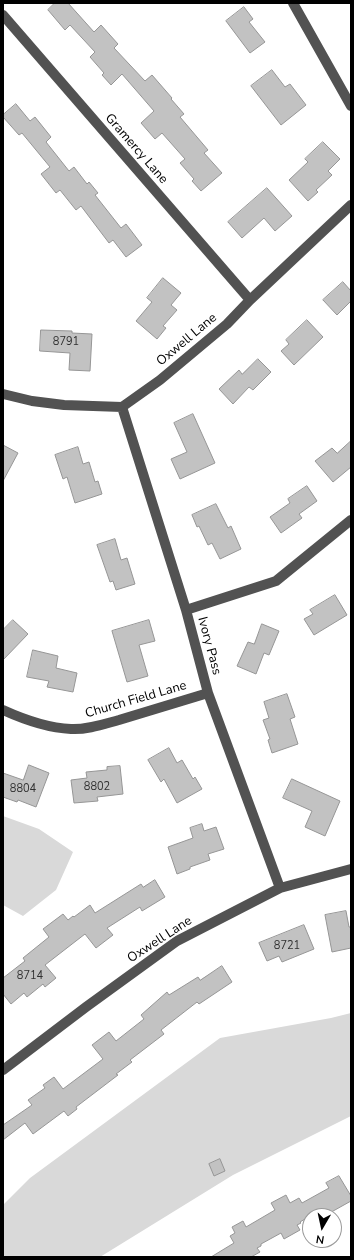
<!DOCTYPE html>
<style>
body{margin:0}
#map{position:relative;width:354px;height:1260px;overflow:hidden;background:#fff;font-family:"Nunito Sans",sans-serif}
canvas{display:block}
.frame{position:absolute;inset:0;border:4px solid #000;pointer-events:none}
.north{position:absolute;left:302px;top:1208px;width:40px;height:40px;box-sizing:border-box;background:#fff;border:1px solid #999;border-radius:50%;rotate:189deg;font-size:11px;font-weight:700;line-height:16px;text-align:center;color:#000}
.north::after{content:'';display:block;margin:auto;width:14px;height:18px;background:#000;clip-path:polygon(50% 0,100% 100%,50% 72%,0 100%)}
</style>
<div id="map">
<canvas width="354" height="1260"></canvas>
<div class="frame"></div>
<div class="north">N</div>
</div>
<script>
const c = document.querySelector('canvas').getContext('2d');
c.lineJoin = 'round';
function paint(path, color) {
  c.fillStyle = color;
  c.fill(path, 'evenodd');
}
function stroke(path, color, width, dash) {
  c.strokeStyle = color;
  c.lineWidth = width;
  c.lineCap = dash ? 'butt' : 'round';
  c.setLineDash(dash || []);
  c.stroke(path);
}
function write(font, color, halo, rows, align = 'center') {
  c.font = font + ' "Nunito Sans",sans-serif';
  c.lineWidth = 3.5;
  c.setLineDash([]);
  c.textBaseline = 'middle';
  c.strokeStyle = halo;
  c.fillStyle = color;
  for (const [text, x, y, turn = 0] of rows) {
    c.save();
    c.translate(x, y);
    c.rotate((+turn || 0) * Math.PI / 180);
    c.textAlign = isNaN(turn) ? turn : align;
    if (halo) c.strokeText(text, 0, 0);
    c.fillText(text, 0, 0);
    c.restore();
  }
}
const green = new Path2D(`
 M3,816L39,829L73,852L56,890L23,916L3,905Z
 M351,1013V1116L233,1175L100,1257H3V1205L30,1178L220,1038L331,1018Z`);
const building = new Path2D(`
 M55,3H68L94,32L101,25L118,44L114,48L145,81L152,75L172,98L171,99L184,114L180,117L208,150L204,153L222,173L201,191L192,181L194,179L180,163L185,159L162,133L155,139L141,123L154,111L122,74L111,85L102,75L104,73L90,57L95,52L70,25L65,30L48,10Z
 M244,7L253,19L249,22L265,42L250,53L226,21Z
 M272,70L285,87L290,84L306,105L281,125L251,86Z
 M16,104L30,121L35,117L51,137L46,142L69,171L74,167L87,184L89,182L98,193L95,195L121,228L126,224L142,245L126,257L113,240L109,243L81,206L76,210L60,190L56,193L41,174L50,167L22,133L19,135L3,117V115Z
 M323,142L340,159L328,171L332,175L316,190L318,192L308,201L289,180L308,162L305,159Z
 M267,188L292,216L275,231L264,218L242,238L228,222Z
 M163,278L181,293L171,305L177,310L163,326L166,328L157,339L136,321L152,302L147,298Z
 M343,282L351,291V301L337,315L323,300Z
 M307,320L323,337L294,365L281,351L289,344L286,340Z
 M41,330L72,331V333L92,334L90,371L69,370L70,353L40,351Z
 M258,359L271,372L253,390L249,387L233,404L219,389L239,370L242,374Z
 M193,414L215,463L180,479L171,459L187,452L174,423Z
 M351,441V467L333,482L315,461L332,448L337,453Z
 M3,445L18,453L3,481Z
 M78,447L83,464L89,462L95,482L98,481L102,494L75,503L67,477L63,479L55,455Z
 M307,486L317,501L299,514L302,518L281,533L270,517L290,503L288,499Z
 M216,504L228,528L231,526L241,549L220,559L212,543L208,545L199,526L197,527L192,515Z
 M115,539L121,560L127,558L135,584L116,590L113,581L110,582L97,545Z
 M335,595L347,615L314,635L304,619L313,614L310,610Z
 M13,620L28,634L3,660V630Z
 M149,620L155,641L139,645L148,676L127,682L112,631Z
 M262,624L279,631L269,655L264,653L256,674L237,666L248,642L254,644Z
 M33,650L58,656L56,668L77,673L73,692L47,687L49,681L27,677Z
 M287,694L295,717L290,719L298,744L272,753L268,740L270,739L263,720L269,718L264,702Z
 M169,748L177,763L182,760L193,779L195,777L202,789L177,803L164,779L161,782L148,760Z
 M29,765L49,773L36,807L18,800L17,802L3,797V773L23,780Z
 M120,766L123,794L97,797L98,801L74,803L71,780L87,778L86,772L107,770V767Z
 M292,779L340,801L325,836L305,827L312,811L283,798Z
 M202,824L204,831L216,827L224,849L208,854L210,860L190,867V869L177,874L168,847L193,838L190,828Z
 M155,880L165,897L142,911L140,907L107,928L113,935L96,948L85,934L45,965L56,978L45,987L43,984L27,997L24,993L11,1004L3,994V978L25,961L23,958L49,937L43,929L63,914L68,920L73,916L74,917L90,905L95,913L141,884L143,887Z
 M346,911L349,927H351V948L332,952L325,915Z
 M304,925L314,949L282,962L279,956L267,961L259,943Z
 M222,966L232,982L199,1004L197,1002L161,1030L164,1034L130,1060L132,1062L116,1074L118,1075L76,1107L77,1109L68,1116L64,1111L33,1134L25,1123L3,1140V1125L32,1105L28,1100L45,1088L43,1085L54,1077L63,1089L103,1059L92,1045L109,1032L116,1041L144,1019L141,1015L167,992L169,995L198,977L200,980Z
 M220,1159L225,1171L214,1176L209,1164Z
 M339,1176L351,1196V1201L326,1215L323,1210L310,1216L300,1222L301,1223L297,1225L300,1230L284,1239L281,1233L261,1244V1246L257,1248L260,1252L251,1257H211L234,1243L230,1236L235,1233L232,1227L243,1221L246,1227L275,1210L271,1203L286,1195L290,1203L299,1198L302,1203L329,1188L326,1183Z`);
const minor = new Path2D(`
 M293,3L351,106
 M3,15L250,300
 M3,394L32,401L64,405L122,407L160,380L227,324L250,300L351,205
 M122,407L186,610L208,693L280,888
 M186,610L276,581L351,520
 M3,710C25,720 47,728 71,729C87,730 104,724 119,720C149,711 178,702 208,693
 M3,1070L86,1007L177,941L280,888L351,869`);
const numberNames = [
 ["8791",66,342],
 ["8802",97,787],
 ["8804",23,789],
 ["8721",287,946],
 ["8714",30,976]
];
const streetNames = [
 ["Gramercy Lane",136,149,49],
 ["Oxwell Lane",187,340,-40],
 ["Ivory Pass",209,646,75],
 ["Church Field Lane",136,700,-16],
 ["Oxwell Lane",160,940,-33]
];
paint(green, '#d9d9d9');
paint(building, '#c2c2c2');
stroke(building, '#969696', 1);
stroke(minor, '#525252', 10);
write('11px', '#303030', null, numberNames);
write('13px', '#000', '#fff', streetNames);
</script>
